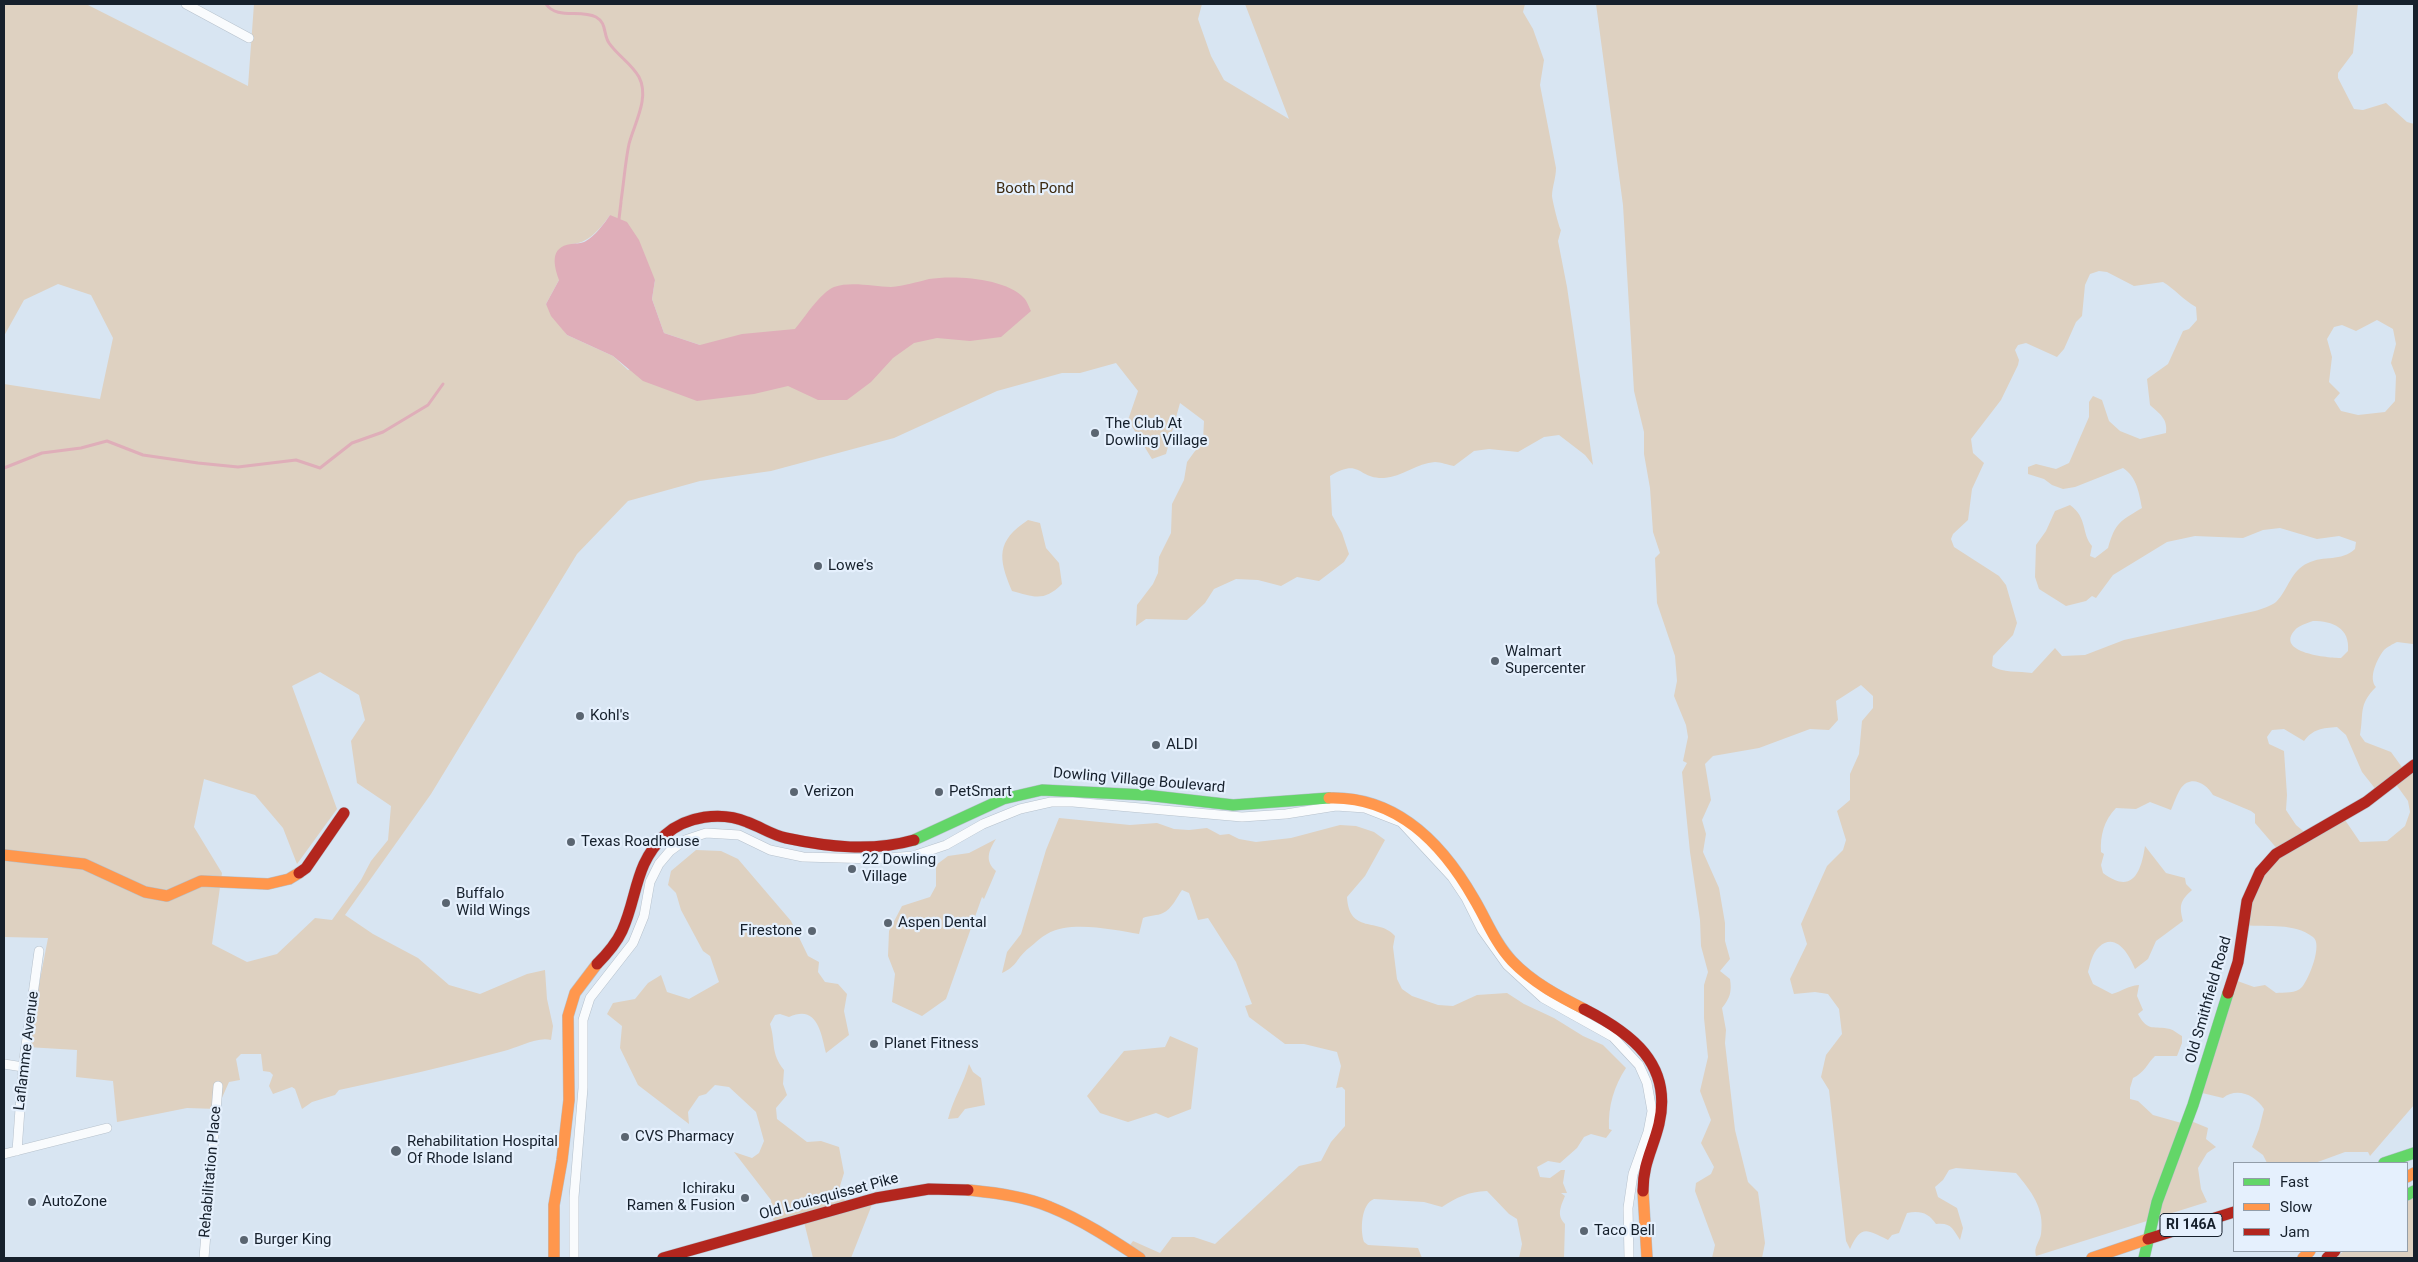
<!DOCTYPE html>
<style>
body{margin:0}
#map{position:relative;width:2418px;height:1262px;overflow:hidden;background:#d8e5f2;font-family:Roboto,sans-serif}
canvas{display:block}
.frame{position:absolute;inset:0;border:5px solid #16202c;pointer-events:none}
.legend{position:absolute;left:2233px;top:1162px;width:175px;height:90px;box-sizing:border-box;background:#e5f0fd;border:1px solid #929da9;margin:0;padding:6px 9px;list-style:none;font-size:15px;color:#16202c}
.legend li{display:flex;align-items:center;gap:10px;height:25px}
.legend b{width:25px;border:1px solid #929da9}
</style>
<div id="map">
<canvas width="2418" height="1262"></canvas>
<div class="frame"></div>
<ul class="legend">
<li><b style="height:6px;background:#63d668"></b>Fast</li>
<li><b style="height:6px;background:#ff974d"></b>Slow</li>
<li><b style="height:6px;background:#b3261e"></b>Jam</li>
</ul>
</div>
<script>
const c = document.querySelector('canvas').getContext('2d');
c.lineJoin = 'round';
function paint(path, color) {
  c.fillStyle = color;
  c.fill(path, 'evenodd');
}
function stroke(path, color, width, dash) {
  c.strokeStyle = color;
  c.lineWidth = width;
  c.lineCap = dash ? 'butt' : 'round';
  c.setLineDash(dash || []);
  c.stroke(path);
}
function write(font, color, halo, rows, align = 'center') {
  c.font = font + ' Roboto,sans-serif';
  c.lineWidth = 4.5;
  c.setLineDash([]);
  c.textBaseline = 'middle';
  c.strokeStyle = halo;
  c.fillStyle = color;
  for (const [text, x, y, turn = 0] of rows) {
    c.save();
    c.translate(x, y);
    c.rotate((+turn || 0) * Math.PI / 180);
    c.textAlign = isNaN(turn) ? turn : align;
    if (halo) c.strokeText(text, 0, 0);
    c.fillText(text, 0, 0);
    c.restore();
  }
}
const green = new Path2D(`
 M4,4H86L248,86L254,4H1202L1198,19L1211,56L1224,80L1289,119L1245,4H1525L1523,12L1533,29L1544,60L1540,85L1556,168C1556,178 1552,187 1552,196C1552,199 1559,228 1561,230L1558,241L1567,287L1593,465L1585,455L1559,435L1544,437L1518,452L1489,449L1474,451L1454,466C1448,465 1441,462 1435,462C1417,463 1402,477 1384,478C1357,479 1361,457 1330,476L1332,515L1342,533L1349,554L1344,562L1319,581L1297,577L1281,586L1258,580L1236,579L1214,589L1205,603L1187,620L1146,619L1136,626L1137,605L1153,584L1158,573L1159,557L1171,533L1172,504L1184,480L1187,462L1203,440L1204,421L1180,403L1166,454L1152,459L1128,420L1138,391L1116,363L1080,373H1062L997,391L894,438L771,471L700,481L628,501L577,554L431,794L345,915L373,934L418,958L449,985L480,994L527,974L545,970L547,999L553,1026L551,1040C538,1036 517,1048 504,1051C449,1066 394,1078 339,1090L335,1095L312,1102L302,1109L295,1089L292,1087L273,1094L269,1086L273,1075L270,1072L263,1071L261,1054H241L236,1059L240,1080L229,1082L217,1109L187,1108L117,1122L113,1081L76,1077L77,1050L27,1047L48,938L4,937V384L100,399L113,338L91,295L58,284L24,300L4,336ZM610,215L655,280L652,299L664,333L703,346L628,370L613,356L567,335L546,304L559,280L571,244C588,244 600,229 610,215ZM320,672L359,695L365,720L351,741L357,783L391,806L388,840L371,861L361,880L332,920L315,918L277,954L247,962L212,944L222,873L194,827L204,779L255,795L283,828L297,864L337,809L292,686Z
 M1596,4H2358L2353,53L2338,73V78L2354,109L2363,110L2386,103L2407,122L2414,124V647L2413,644L2397,642C2393,644 2387,647 2384,650C2377,659 2368,678 2376,687C2358,705 2364,713 2360,735L2365,742L2391,752L2404,770L2414,773V1105L2370,1156L2368,1152H2345L2315,1163H2267L2263,1155L2252,1147L2259,1129L2264,1109C2255,1095 2237,1087 2223,1098L2198,1092L2232,979L2254,987L2265,985L2276,993C2284,992 2296,994 2302,987C2309,979 2323,944 2313,937C2293,922 2269,928 2245,925L2247,896L2279,851L2255,823V814L2251,811L2213,795C2207,784 2191,774 2181,788C2177,794 2174,803 2171,810L2150,802L2136,809L2116,808C2104,820 2100,836 2101,852L2104,854L2101,865L2103,873C2132,895 2141,873 2145,846L2166,873L2185,878L2186,884L2192,890C2180,901 2179,905 2183,921L2156,941L2148,959L2135,969C2130,956 2116,931 2099,947C2092,953 2090,965 2088,972L2093,984L2112,994C2123,991 2127,986 2139,985L2137,996L2143,1010L2138,1014C2148,1033 2154,1025 2170,1029C2174,1030 2178,1034 2182,1036V1043L2177,1056H2155C2147,1064 2144,1073 2133,1078L2130,1088V1099L2138,1101L2153,1115L2185,1124L2191,1121L2208,1128L2206,1139L2216,1147L2207,1153L2198,1168L2201,1189L2207,1202L2036,1256C2033,1247 2040,1242 2041,1234C2045,1208 2031,1191 2016,1173L1956,1168L1949,1170L1943,1180L1935,1187L1938,1197L1957,1208L1963,1228L1960,1240C1953,1229 1951,1222 1936,1224C1929,1213 1920,1210 1907,1213L1899,1233L1892,1235L1888,1240C1866,1229 1861,1225 1850,1249L1846,1241L1829,1090L1821,1077L1826,1055L1842,1034L1839,1009L1828,994L1815,992L1794,994L1790,979L1807,944L1801,924L1827,866L1843,850L1846,840L1837,811L1850,800V774L1859,754L1862,721L1873,708V696L1861,685L1836,701L1838,720L1829,730L1810,729L1759,748L1713,756L1705,764L1711,800L1702,820L1706,834L1703,852L1719,888L1725,923V941L1730,959L1720,971L1730,979C1732,992 1730,998 1722,1008L1726,1030L1725,1043L1735,1130L1748,1182L1758,1192L1765,1243L1762,1258H1712L1715,1245L1695,1191L1696,1183L1711,1174L1714,1167L1701,1143L1711,1120L1700,1091L1708,1057L1704,1018V985L1708,972L1701,946L1700,920L1690,852L1682,772L1687,763L1683,761L1688,737L1686,725L1674,696L1677,681L1675,656L1657,603L1655,558L1660,553L1653,532L1650,488L1644,454V432L1634,391L1623,205ZM2099,271L2107,272L2134,286L2163,282C2176,290 2182,299 2196,307L2197,320L2189,329L2183,331L2168,364L2147,379L2150,405C2160,414 2168,419 2166,433L2140,439L2120,431L2109,421L2102,400L2093,396L2089,402V417L2069,463L2056,469L2036,464L2028,467V474L2044,479L2052,485L2063,489L2075,487L2123,468C2137,477 2139,493 2142,508C2120,521 2115,523 2108,548L2095,558L2090,556L2092,546C2081,533 2088,518 2070,505L2055,511L2046,531L2036,545L2035,577L2039,589L2066,606L2086,601L2092,596L2096,598L2113,575L2167,542L2195,536L2243,538L2263,530L2280,528L2317,539L2339,536L2356,542L2355,549C2341,562 2324,555 2308,563C2290,571 2289,589 2276,602C2271,606 2262,609 2255,611L2124,640L2085,655L2062,656L2055,648L2032,673C2019,671 2002,673 1992,666L1993,656L2013,635L2017,623L2006,585L1999,576L1954,547L1951,539L1953,534L1968,520L1972,489L1984,463L1973,453L1971,439L2001,400L2018,365L2019,360L2015,350L2018,345L2026,343L2057,357L2064,349L2076,322L2082,316L2085,285L2090,274ZM2377,320L2393,329L2396,344L2391,363L2396,376L2395,401L2385,412L2358,415L2341,411L2334,400L2340,393L2329,382L2332,357L2327,339L2334,327L2342,325L2356,331ZM2313,621C2333,621 2350,628 2348,651L2341,658C2329,658 2274,653 2295,630C2298,626 2307,623 2313,621ZM2337,727L2346,735L2362,772L2377,791L2395,783L2408,801L2410,812L2405,826L2387,841L2360,842L2343,817L2308,835L2296,825L2286,810L2287,795L2284,751L2269,744L2267,737L2272,730L2284,729L2304,741C2313,729 2322,728 2337,727Z
 M1028,520L1040,523L1046,548L1059,563L1062,584C1044,602 1034,597 1012,591C998,558 996,541 1028,520Z
 M1059,818L1130,825L1157,823L1174,829L1189,830L1207,828L1220,835L1229,834L1239,839L1256,842L1291,838L1340,825L1356,826L1374,832L1385,840L1365,876L1347,897C1349,935 1379,917 1395,936L1393,947L1397,979L1402,989L1412,996L1438,1005L1453,1006L1477,995L1507,993L1524,1004L1554,1018L1583,1036L1603,1045L1626,1068C1614,1086 1608,1106 1609,1129L1612,1130L1606,1138L1591,1134L1584,1137L1577,1148L1560,1163L1548,1161L1537,1167L1540,1177L1550,1178L1561,1170H1565L1563,1183L1567,1193H1561L1565,1196C1561,1206 1556,1215 1565,1224L1564,1258H1519L1522,1244L1517,1219L1509,1214L1487,1191C1468,1192 1457,1197 1442,1207L1424,1202L1374,1199C1361,1204 1360,1230 1364,1242L1368,1245L1418,1248L1422,1258H1136L1127,1249L1133,1241L1160,1253L1172,1237H1194L1215,1244L1299,1166L1321,1161L1331,1142L1345,1126V1090L1342,1087L1336,1088L1341,1066L1337,1052L1304,1044H1285L1249,1017L1245,1006L1252,1004L1236,962L1208,918L1198,920L1189,893L1182,890C1177,897 1172,909 1163,913C1157,916 1150,915 1143,918L1139,934C1114,930 1071,920 1047,934C1041,937 1035,943 1029,948C1016,958 1018,966 1002,973L1007,952L1021,934L1046,850Z
 M996,839C989,850 984,861 996,871L984,899L982,897L946,999L922,1016L892,1002L895,974L888,956L889,931L902,906L930,897L936,886V865L948,856L969,853Z
 M696,850L721,851L738,859L791,921L808,956L819,962L818,972L825,982L838,984L847,994L844,1011L849,1035L826,1053C821,1032 817,1004 789,1017L780,1014L775,1015L770,1024C776,1043 770,1052 784,1070L783,1084L787,1095L776,1108L777,1119L807,1142L821,1141L839,1147L844,1173L840,1186L847,1207L873,1202L851,1258H813L804,1222L774,1226L771,1200L734,1152L752,1158L759,1153L764,1141L756,1112L729,1087L715,1085L706,1094L699,1096L688,1112L689,1124L638,1085L620,1048L622,1026L607,1014L613,1003L635,999L648,983L661,975L667,992L689,999L719,982L710,956L703,951L681,910L676,893L668,885L671,871Z
 M1170,1036L1198,1048L1191,1109L1168,1118L1156,1113L1128,1122L1100,1113L1087,1096L1124,1051L1165,1047Z
 M969,1064L973,1072L981,1078L985,1105L965,1109L958,1118L948,1119C953,1099 964,1083 969,1064Z
 M2414,1197V1258H2335L2344,1251H2407V1202Z`);
const water = new Path2D(`
 M610,215L627,222L639,240L655,280L652,299L664,333L700,345L742,334L795,329C805,317 820,293 834,287C852,281 874,287 891,287C904,286 917,282 929,279C954,275 1006,278 1024,298C1027,301 1029,307 1031,311L1001,337L970,341L937,338L914,343L893,358L871,382L847,400H818L788,386L754,394L697,401L643,381L613,356L567,335L551,316L546,304L559,280C554,266 549,247 571,244C577,243 581,244 586,241C595,236 604,224 610,215Z`);
const stream = new Path2D(`
 M546,4C557,20 580,9 596,17C607,23 603,34 609,43C618,56 631,63 639,77C650,98 634,124 629,144C625,163 624,182 621,201
 M619,219L621,202
 M4,468L42,453L81,448L107,441L143,455L198,463L238,467L296,460L320,468L352,443L383,432L428,405L443,384`);
const street = new Path2D(`
 M186,4L249,38
 M4,1064L23,1067
 M17,1151L23,1067L39,951
 M4,1154L107,1128
 M204,1258L218,1086
 M574,1258V1197L583,1088V1020L590,998L633,943L644,916L650,882L659,864L670,851L685,840L706,833L739,835L770,850L803,857L877,859L913,856L946,845L983,824L1020,809L1051,802H1073L1242,817L1286,814L1336,806L1365,808L1401,822L1452,877L1466,898L1482,930L1507,965L1543,998L1613,1037L1639,1065L1647,1083L1652,1111L1648,1132L1633,1174L1628,1208L1629,1258`);
const fast = new Path2D(`
 M914,840L1003,799L1042,790L1145,795L1233,805L1329,798
 M2384,1163L2414,1153
 M2407,1195L2414,1191
 M2144,1258L2157,1202L2193,1105L2228,993`);
const slow = new Path2D(`
 M1329,798C1397,796 1442,843 1474,899C1486,919 1495,943 1512,961C1532,982 1558,996 1584,1009
 M4,855L84,864L145,892L167,896L201,881L268,884L289,879L299,873
 M2407,1177L2414,1173
 M968,1190C995,1193 1025,1196 1050,1207C1082,1220 1111,1239 1140,1258
 M1643,1191L1647,1258
 M554,1258V1205L562,1160L569,1100L568,1016L575,993L597,964
 M2092,1258L2148,1239
 M2303,1258L2310,1251`);
const jam = new Path2D(`
 M299,873L306,868L344,813
 M597,964C607,954 616,944 622,931C638,896 634,864 665,835C686,816 721,811 747,822C761,827 772,835 786,838C828,847 872,852 914,840
 M2228,993L2238,962L2247,901L2260,872L2276,854L2366,802L2414,765
 M1584,1009C1631,1033 1673,1064 1659,1124C1653,1149 1643,1163 1643,1191
 M2148,1239L2234,1212
 M663,1258L876,1198L929,1189L968,1190
 M2327,1258L2335,1251`);
const markers = [
 [1095,433,5,"#5a6571"],
 [818,566,5,"#5a6571"],
 [1495,661,5,"#5a6571"],
 [580,716,5,"#5a6571"],
 [1156,745,5,"#5a6571"],
 [794,792,5,"#5a6571"],
 [939,792,5,"#5a6571"],
 [571,842,5,"#5a6571"],
 [852,869,5,"#5a6571"],
 [446,903,5,"#5a6571"],
 [888,923,5,"#5a6571"],
 [812,931,5,"#5a6571"],
 [874,1044,5,"#5a6571"],
 [625,1137,5,"#5a6571"],
 [396,1151,6,"#5a6571"],
 [745,1198,5,"#5a6571"],
 [32,1202,5,"#5a6571"],
 [1584,1231,5,"#5a6571"],
 [244,1240,5,"#5a6571"]
];
const shields = [
 [2191,1225,62]
];
const shieldNames = [
 ["RI 146A",2191,1225]
];
const parkNames = [
 ["Booth Pond",1035,189]
];
const poiNames = [
 ["The Club At",1105,424],
 ["Dowling Village",1105,441],
 ["Lowe's",828,566],
 ["Walmart",1505,652],
 ["Supercenter",1505,669],
 ["Kohl's",590,716],
 ["ALDI",1166,745],
 ["Verizon",804,792],
 ["PetSmart",949,792],
 ["Texas Roadhouse",581,842],
 ["22 Dowling",862,860],
 ["Village",862,877],
 ["Buffalo",456,894],
 ["Wild Wings",456,911],
 ["Aspen Dental",898,923],
 ["Firestone",802,931,"right"],
 ["Planet Fitness",884,1044],
 ["CVS Pharmacy",635,1137],
 ["Rehabilitation Hospital",407,1142],
 ["Of Rhode Island",407,1159],
 ["Ichiraku",735,1189,"right"],
 ["Ramen & Fusion",735,1206,"right"],
 ["AutoZone",42,1202],
 ["Taco Bell",1594,1231],
 ["Burger King",254,1240]
];
const streetNames = [
 ["Dowling Village Boulevard",1139,781,5],
 ["Old Smithfield Road",2209,1000,-74],
 ["Laflamme Avenue",27,1051,-83],
 ["Rehabilitation Place",211,1172,-85],
 ["Old Louisquisset Pike",829,1197,-15]
];
paint(green, '#ded1c1');
paint(water, '#dfaeb9');
stroke(stream, '#dfaeb9', 3);
stroke(street, '#b6c1cc', 10);
stroke(fast, '#b6c1cc', 12);
stroke(slow, '#b6c1cc', 12);
stroke(jam, '#b6c1cc', 12);
stroke(street, '#f9fbfd', 9);
stroke(fast, '#63d668', 11);
stroke(slow, '#ff974d', 11);
stroke(jam, '#b3261e', 11);
for (const [x, y, r, color] of markers) {
  const dot = new Path2D();
  dot.arc(x, y, r, 0, 2 * Math.PI);
  c.fillStyle = color;
  c.fill(dot);
  stroke(dot, '#e5f0fd', 2);
}
for (const [x, y, w] of shields) {
  const box = new Path2D();
  box.roundRect(x - w / 2, y - 11.5, w, 23, 4);
  c.fillStyle = '#e5f0fd';
  c.fill(box);
  stroke(box, '#16202c', 1);
}
write('bold 14px', '#16202c', null, shieldNames);
write('15px', '#3d2a10', '#e5f0fd', parkNames);
write('15px', '#16202c', '#e5f0fd', poiNames, 'left');
write('15px', '#16202c', '#e5f0fd', streetNames);
</script>
